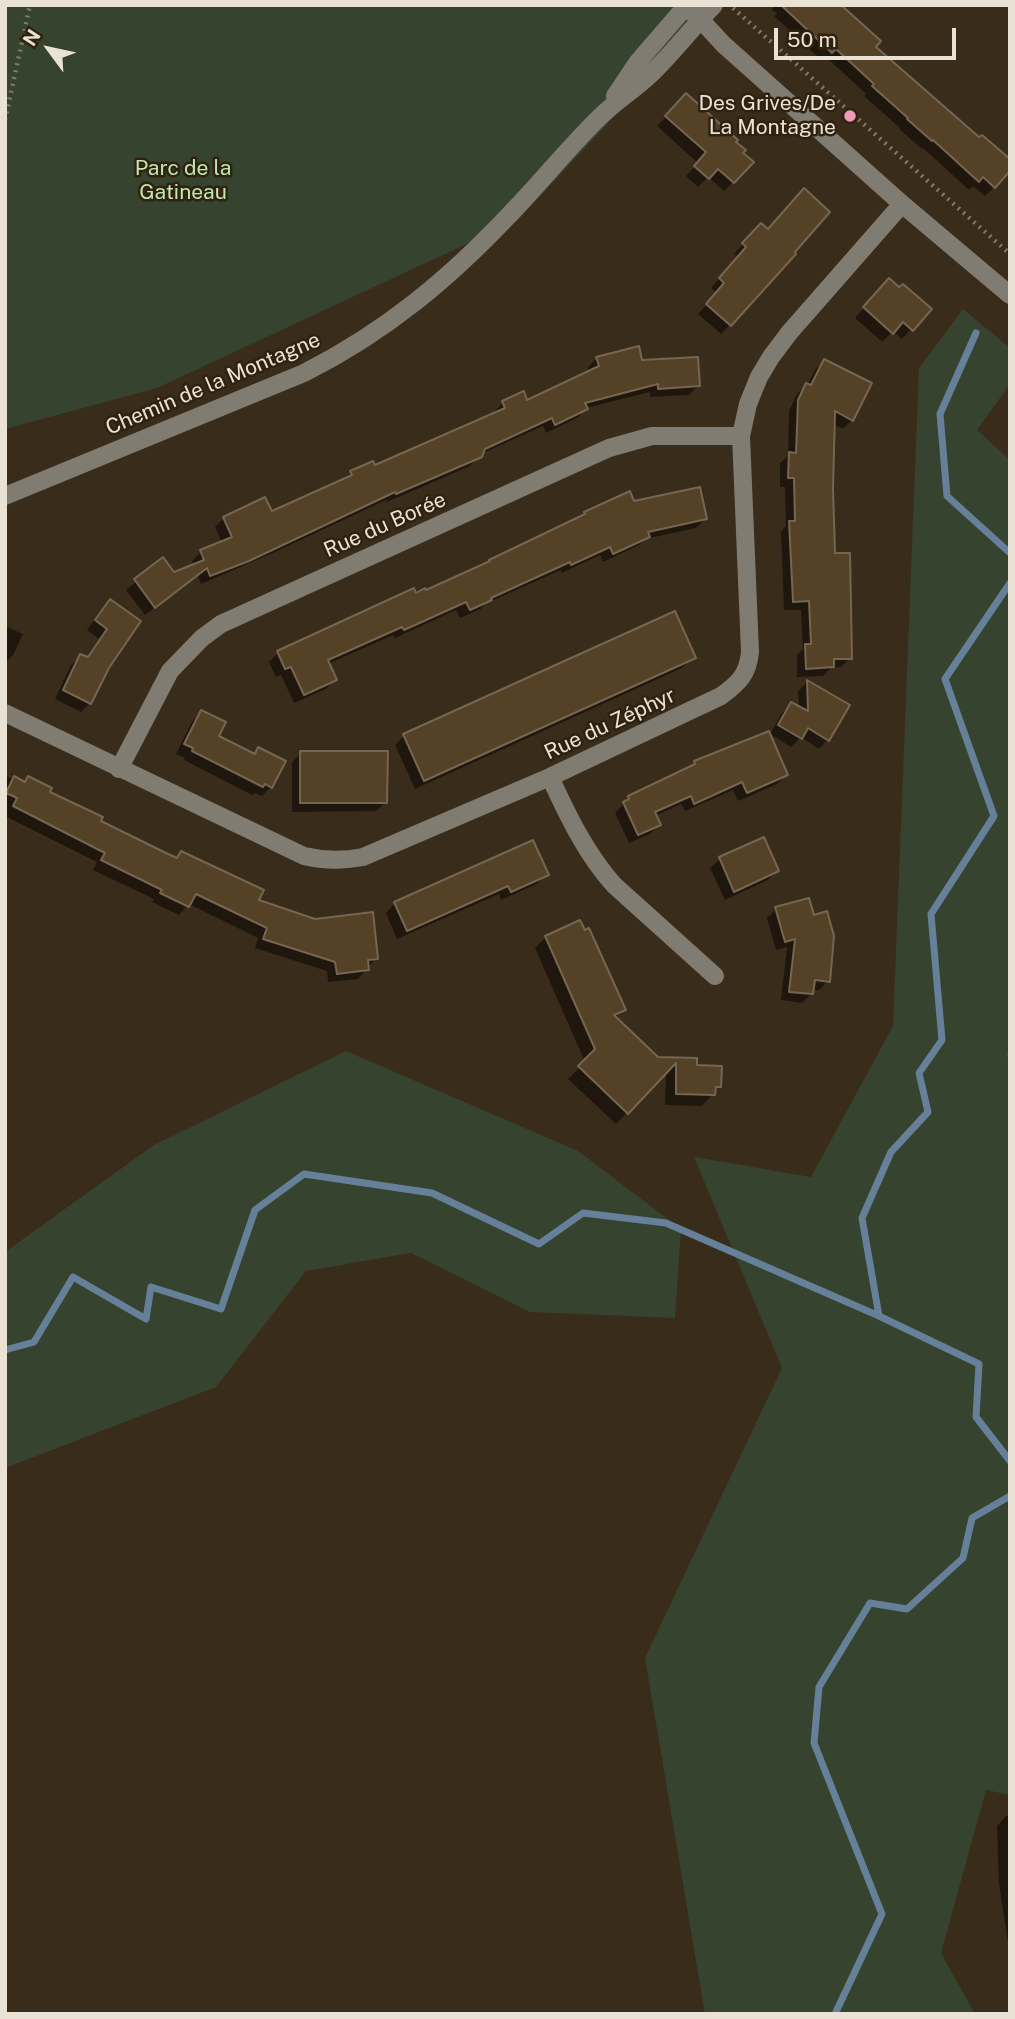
<!DOCTYPE html>
<meta charset="utf-8">
<style>
body{margin:0}
#map{position:relative;width:1015px;height:2019px;overflow:hidden;background:#3a2c1a;font-family:"Public Sans",sans-serif}
canvas{display:block}
.frame{position:absolute;inset:0;border:7px solid #ebe2d6;pointer-events:none}
.north{position:absolute;left:14px;top:14px;width:70px;height:70px;-webkit-text-stroke:5px #2f2210;paint-order:stroke;rotate:303deg;font-size:19px;font-weight:700;line-height:28px;text-align:center;color:#ebe2d6}
.north::after{content:'';display:block;margin:auto;width:24px;height:32px;background:#ebe2d6;clip-path:polygon(50% 0,100% 100%,50% 72%,0 100%)}
.scale{position:absolute;left:774px;top:28px;width:182px;height:32px;box-sizing:border-box;border:4px solid #ebe2d6;border-top:0;padding-left:9px;font-size:21px;line-height:24px;white-space:nowrap;color:#ebe2d6;-webkit-text-stroke:5px #2f2210;paint-order:stroke}
</style>
<div id="map">
<canvas width="1015" height="2019"></canvas>
<div class="frame"></div>
<div class="north">N</div>
<div class="scale">50 m</div>
</div>
<script>
const c = document.querySelector('canvas').getContext('2d');
c.lineJoin = 'round';
function paint(path, color) {
  c.fillStyle = color;
  c.fill(path, 'evenodd');
}
function stroke(path, color, width, dash) {
  c.strokeStyle = color;
  c.lineWidth = width;
  c.lineCap = dash ? 'butt' : 'round';
  c.setLineDash(dash || []);
  c.stroke(path);
}
function write(font, color, halo, rows, align = 'center') {
  c.font = font + ' "Public Sans",sans-serif';
  c.lineWidth = 5;
  c.setLineDash([]);
  c.textBaseline = 'middle';
  c.strokeStyle = halo;
  c.fillStyle = color;
  for (const [text, x, y, turn = 0] of rows) {
    c.save();
    c.translate(x, y);
    c.rotate((+turn || 0) * Math.PI / 180);
    c.textAlign = isNaN(turn) ? turn : align;
    if (halo) c.strokeText(text, 0, 0);
    c.fillText(text, 0, 0);
    c.restore();
  }
}
const green = new Path2D(`
 M5,5H718L518,220L157,388L5,429Z
 M963,309L1010,348V384L977,430L1010,460V1795L986,1790L941,1953L975,2014H705L645,1658L782,1368L694,1157L811,1177L893,1026L919,368Z
 M346,1051L578,1151L681,1229L675,1318L530,1312L411,1253L306,1271L216,1387L5,1468V1252L154,1145Z`);
const shadow = new Path2D(`
 M776,5H831L874,47L994,187L985,196L973,186L969,190L923,148L922,149L899,129L900,128L864,96L866,94L826,57L822,61L774,16L777,13L772,10Z
 M677,105L733,182L724,191L708,177L698,187L686,176L698,163L657,126Z
 M752,234L730,325L721,334L698,314L717,293L711,288L738,257L734,254Z
 M880,289L930,309L902,339L893,331L882,342L855,318Z
 M597,358L641,361L698,386L689,395L650,397V392L586,408L577,418L546,433L543,426L481,454L470,466L387,502L386,500L275,552L201,584L198,576L145,615L126,590L163,560L174,574L194,566L192,561L201,552L222,543L215,527L224,518L271,514L343,481L351,473L374,468L495,414L494,412L503,402H527L589,373L588,367Z
 M824,361L852,420L843,429L833,424V555L850,658L841,667H832L823,676L797,677V655L803,649L801,610H784L781,532L786,526L785,487H780V463L788,456L789,411L797,394L807,386L815,370Z
 M633,503L706,518L696,528L645,539L639,545L603,562L600,555L562,573L561,570L485,604L481,609L460,618L456,610L395,638L393,635L328,664L335,679L326,689L294,703L281,675L276,677L269,662L278,653L415,595L425,593L580,518L585,513Z
 M110,601L107,667L90,703L81,712L55,699L71,665L81,656L86,658L99,639L87,630L101,610Z
 M5,626L23,634L13,655L5,663Z
 M691,659L682,668L415,789L395,745L404,736Z
 M807,682L847,705L828,739L819,749L801,737L791,747L770,734L782,713L791,704L799,708L798,691Z
 M201,712L217,737L253,755L258,749L271,787L262,796L255,793L252,795L184,760L185,758L176,754L192,722Z
 M768,733L786,775L777,784L738,801L733,790L685,811L681,804L655,816L659,825L650,834L629,843L615,813L629,798L688,770L695,763Z
 M301,753L386,802L376,811L292,812V762Z
 M5,776L24,783L28,778L48,793L99,822L175,859L181,853L256,901L376,958L358,979L328,982L327,971L255,948L258,938L189,904L179,915L152,902L154,899L93,870L97,862L5,816Z
 M763,839L777,871L768,880L725,900L710,868L720,859Z
 M546,875L537,884L501,900L499,894L397,939L386,913L395,903Z
 M776,909L828,981L819,990H812V993L802,1003L781,1000L787,947L776,950L767,918Z
 M546,937L624,1009L615,1018L657,1059L695,1067L720,1086L702,1106L665,1105L666,1072L616,1124L568,1079L585,1062L535,948Z
 M1006,1816H1010V1955L999,1884L997,1826Z`);
const stream = new Path2D(`
 M976,333L940,414L947,496L1010,553
 M879,1316L862,1218L891,1152L928,1112L919,1073L942,1040L931,914L994,816L945,679L1010,583
 M5,1350L34,1342L73,1277L146,1319L151,1287L221,1309L255,1210L304,1174L432,1193L539,1244L583,1213L666,1223L879,1316L979,1364L976,1417L1010,1461
 M835,2014L882,1914L814,1743L819,1687L870,1603L907,1609L963,1558L972,1518L1010,1496`);
const building = new Path2D(`
 M781,5H841L881,41L876,47L979,137L982,135L1010,159V171L995,188L983,177L979,182L933,140L932,141L907,119L908,118L872,86L874,84L836,49L832,53Z
 M686,93L738,140L736,142L746,150L743,153L754,162L734,183L718,169L709,179L694,166L706,152L665,116Z
 M804,188L830,212L795,252L796,254L731,326L706,304L724,283L719,278L746,247L742,243L761,223L768,229Z
 M889,278L899,287L903,284L932,309L913,331L903,322L893,334L863,307Z
 M639,346L642,360L698,357L700,386L658,389V384L585,403L588,409L555,425L552,418L485,449L482,457L396,494L395,492L249,561L210,576L207,568L155,608L134,579L163,557L174,572L204,560L200,550L232,537L223,517L265,497L272,511L352,475L350,471L373,461L375,465L505,408L502,401L524,391L527,400L599,366L596,357Z
 M824,359L872,383L853,421L835,411L833,488L835,553H850L852,659H834V667L806,669L805,644H811L809,601L793,602L789,521H795L794,478H788L789,452L796,453L798,400L806,383L811,385Z
 M700,487L707,519L648,532L650,537L613,554L610,547L571,565L570,562L491,598L492,600L470,610L466,602L404,630L402,627L328,660L337,680L304,695L291,667L285,669L277,651L414,588L416,593L425,588L426,590L490,561L489,560L585,514L584,512L630,491L634,501Z
 M110,599L141,621L109,668L91,704L63,690L80,654L88,657L107,629L95,620Z
 M675,611L696,658L424,781L403,734Z
 M807,680L850,705L829,741L808,728L802,739L778,725L791,702L808,711Z
 M201,710L226,722L219,736L255,754L258,747L286,761L272,788L265,784L263,787L192,751L193,748L184,744Z
 M769,731L788,775L747,793L742,782L694,804L691,796L655,812L661,825L638,835L623,802L629,799L628,796L695,764L694,761Z
 M300,751H388L387,803H300Z
 M14,776L25,782L28,776L52,788L50,792L103,817L101,821L168,854L177,858L181,851L264,890L259,900L315,919L373,912L378,959L368,960L369,970L337,974L335,962L263,939L267,928L196,894L189,907L160,893L162,890L101,860L105,853L13,806L17,798L6,793Z
 M764,837L779,871L734,892L719,857Z
 M533,840L549,875L511,892L508,886L407,931L394,902Z
 M809,898L814,915L827,911L834,936L830,982L815,980L813,994L789,992L795,939L785,942L775,907Z
 M580,920L585,930L589,928L626,1010L614,1015L658,1057L697,1058V1065L722,1066L721,1087H716L715,1095L676,1094V1063L628,1114L578,1066L595,1049L545,936Z`);
const path = new Path2D(`
 M733,8L1010,254
 M5,120L30,5
 M1010,1054V1062`);
const minor = new Path2D(`
 M686,7L700,19L723,44L902,204L1010,295
 M615,96L637,63L687,5
 M5,496L304,373C387,331 450,278 513,211C544,179 572,143 604,113C618,100 635,89 649,76C672,54 692,28 714,5
 M5,713L304,856C325,861 342,861 363,857L550,777L721,696C739,683 748,674 750,652L741,436L748,404L759,377L771,357L789,333L902,204
 M119,769L170,671L202,638L221,624L609,448L652,436H741
 M550,777C567,814 586,854 614,885L715,976`);
const markers = [
 [850,116,7,"#f09ab6"]
];
const poiNames = [
 ["Des Grives/De",836,104],
 ["La Montagne",836,128]
];
const parkNames = [
 ["Parc de la",183,169],
 ["Gatineau",183,193]
];
const streetNames = [
 ["Chemin de la Montagne",213,384,-23],
 ["Rue du Borée",385,525,-24],
 ["Rue du Zéphyr",610,724,-25]
];
paint(green, '#36432f');
paint(shadow, '#0007');
stroke(stream, '#658098', 7);
paint(building, '#544126');
stroke(building, '#756652', 2);
stroke(path, '#847869', 4.5, [2, 5]);
stroke(minor, '#807c72', 18);
for (const [x, y, r, color] of markers) {
  const dot = new Path2D();
  dot.arc(x, y, r, 0, 2 * Math.PI);
  c.fillStyle = color;
  c.fill(dot);
  stroke(dot, '#2f2210', 2.5);
}
write('21px', '#ebe2d6', '#2f2210', poiNames, 'right');
write('21px', '#c2e6b2', '#2f2210', parkNames);
write('21px', '#ebe2d6', '#2f2210', streetNames);
</script>
